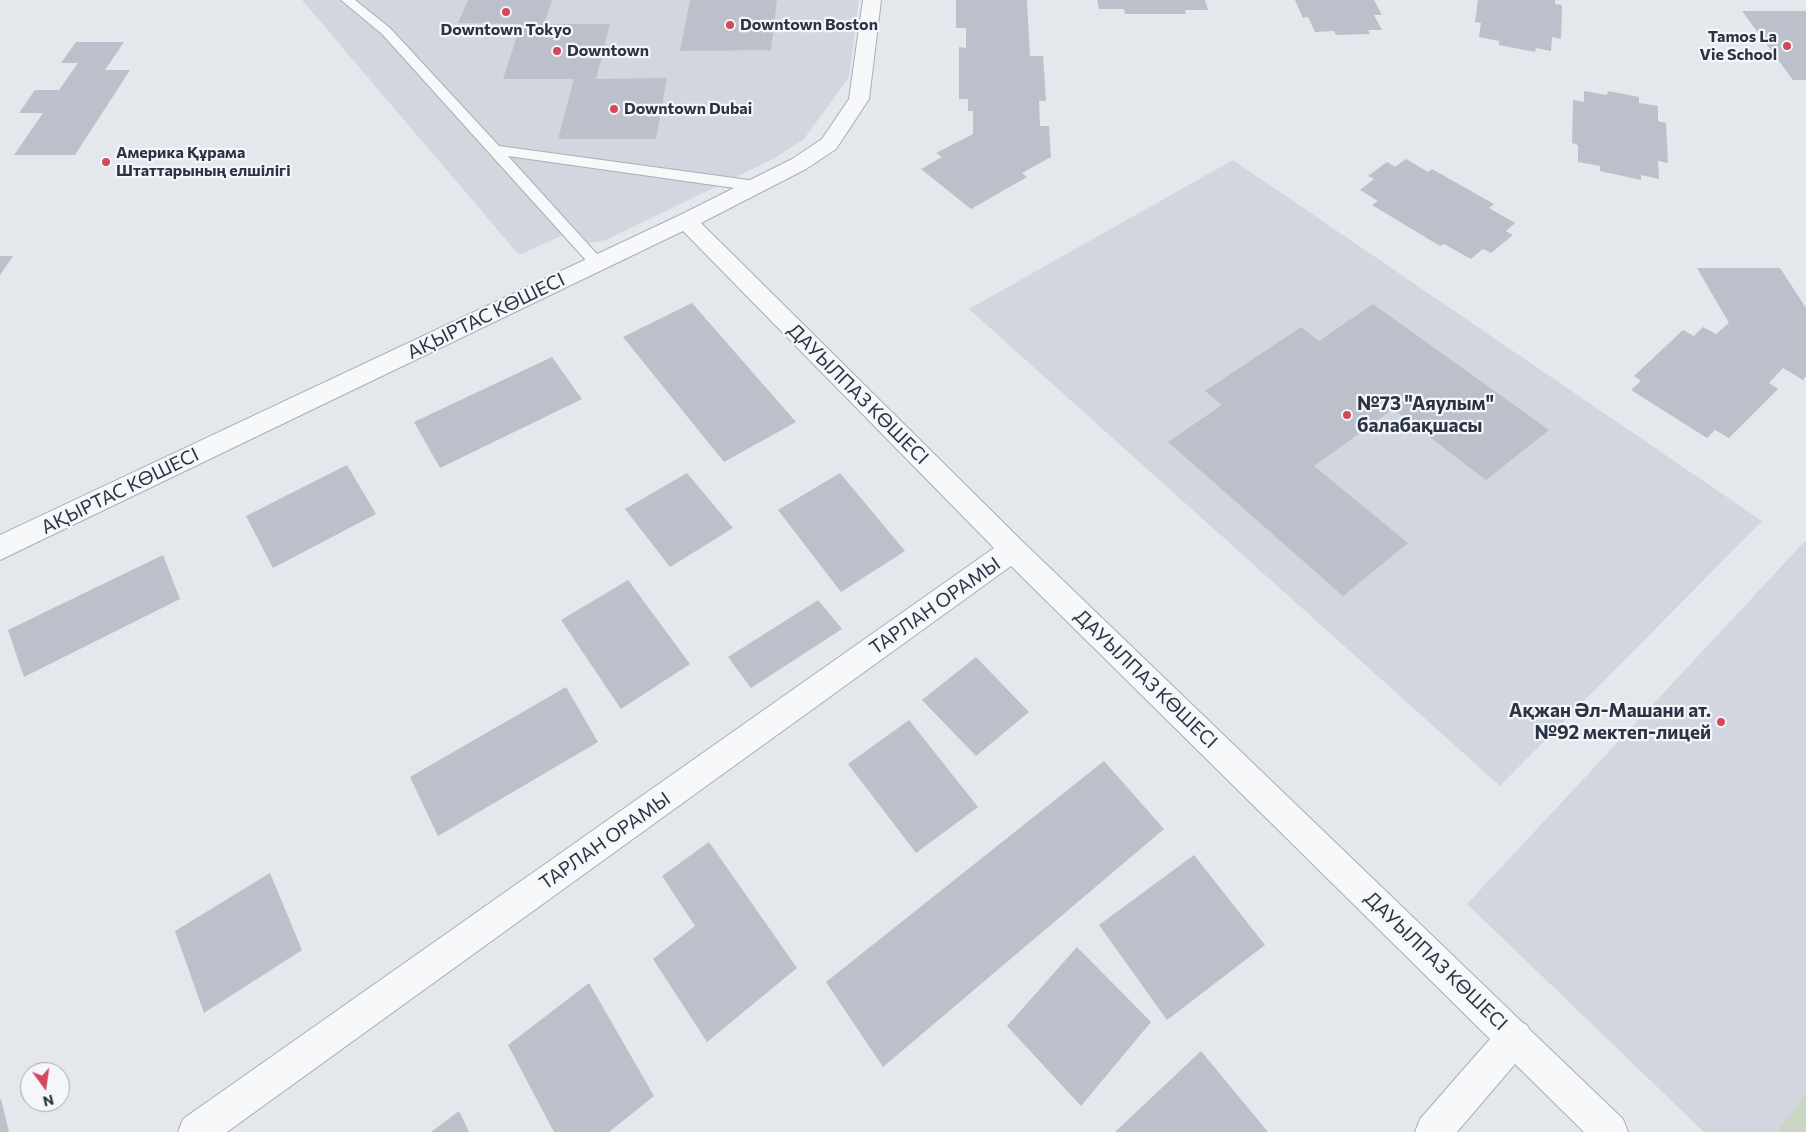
<!DOCTYPE html>
<meta charset="utf-8">
<style>
body{margin:0}
#map{position:relative;width:1806px;height:1132px;overflow:hidden;background:#e4e7ec;font-family:Commissioner,sans-serif}
canvas{display:block}
.north{position:absolute;left:20px;top:1062px;width:50px;height:50px;box-sizing:border-box;background:#f4f6f9;border:1px solid #a4a8b1;border-radius:50%;rotate:166deg;font-size:14px;font-weight:700;line-height:20px;text-align:center;color:#2b3445}
.north::after{content:'';display:block;margin:auto;width:18px;height:22px;background:#d1495b;clip-path:polygon(50% 0,100% 100%,50% 72%,0 100%)}
</style>
<div id="map">
<canvas width="1806" height="1132"></canvas>
<div class="north">N</div>
</div>
<script>
const c = document.querySelector('canvas').getContext('2d');
c.lineJoin = 'round';
function paint(path, color) {
  c.fillStyle = color;
  c.fill(path, 'evenodd');
}
function stroke(path, color, width, dash) {
  c.strokeStyle = color;
  c.lineWidth = width;
  c.lineCap = dash ? 'butt' : 'round';
  c.setLineDash(dash || []);
  c.stroke(path);
}
function write(font, color, halo, rows, align = 'center') {
  c.font = font + ' Commissioner,sans-serif';
  c.lineWidth = 4.5;
  c.setLineDash([]);
  c.textBaseline = 'middle';
  c.strokeStyle = halo;
  c.fillStyle = color;
  for (const [text, x, y, turn = 0] of rows) {
    c.save();
    c.translate(x, y);
    c.rotate((+turn || 0) * Math.PI / 180);
    c.textAlign = isNaN(turn) ? turn : align;
    if (halo) c.strokeText(text, 0, 0);
    c.fillText(text, 0, 0);
    c.restore();
  }
}
const built = new Path2D(`
 M302,0H859L849,77L804,139L773,159L606,240L589,243L576,229L519,255Z
 M1233,160L1762,521L1500,786L969,309Z
 M1806,540V1132H1704L1467,904Z`);
const green = new Path2D(`
 M1806,1093V1132H1777Z`);
const building = new Path2D(`
 M468,0H552L544,24H610L596,79L667,78L656,139H558L574,79H503L521,24L458,23Z
 M690,0H777L771,50L680,51Z
 M956,0H1027L1030,56H1043L1046,101H1039L1040,126H1049L1051,157L1022,173L1027,177L971,209L921,169L942,157L936,153L973,134V111H968V99H959V47L966,48V28H956Z
 M1097,0H1205L1208,10H1185L1186,14H1125L1124,9H1099Z
 M1295,0H1374L1382,15H1374L1382,30H1368L1370,34L1336,35L1334,31L1315,32L1308,17L1303,18Z
 M1478,0H1555V4L1562,5L1561,39L1552,37L1551,51L1536,48L1535,52L1499,45V41L1479,37L1481,23L1475,22Z
 M1742,11H1806V80H1793Z
 M76,42H124L105,70H130L75,155H14L43,113H19L35,90H59L78,63H61Z
 M1584,91L1607,95L1608,91L1639,97V103L1658,106V121L1666,123L1668,163L1658,161L1659,179L1641,175V180L1600,171V166L1578,162V145L1572,143L1573,100L1584,102Z
 M1406,159L1428,172L1432,169L1494,204L1489,208L1515,223L1506,231L1513,235L1491,253L1483,249L1471,259L1444,244L1440,246L1372,205L1378,201L1360,190L1374,179L1368,176L1387,162L1395,167Z
 M0,256H13L0,275Z
 M1697,268H1780L1806,308V376L1803,380L1783,368L1769,383L1778,389L1729,438L1715,430L1707,438L1631,390L1641,381L1634,376L1683,330L1694,336L1703,327L1716,334L1729,323Z
 M692,303L796,422L724,462L623,337Z
 M1373,304L1549,430L1486,480L1393,409L1314,466L1408,543L1343,596L1168,442L1222,405L1205,391L1301,327L1319,341Z
 M552,357L582,399L440,468L414,422Z
 M347,465L376,514L273,568L246,516Z
 M687,473L733,528L670,567L625,509Z
 M840,473L905,551L841,592L778,510Z
 M163,555L180,599L24,677L8,630Z
 M628,580L690,664L621,709L561,620Z
 M818,600L842,629L751,688L728,657Z
 M976,657L1029,712L976,756L922,700Z
 M566,687L598,742L438,836L410,777Z
 M909,720L978,807L916,853L848,764Z
 M1104,761L1164,829L883,1067L826,982Z
 M709,842L797,968L707,1042L653,959L695,926L662,876Z
 M1194,855L1265,945L1167,1020L1099,925Z
 M270,873L302,950L204,1013L175,931Z
 M1077,947L1151,1022L1081,1106L1007,1026Z
 M589,983L654,1096L609,1132H554L508,1045Z
 M1201,1051L1268,1132H1115Z
 M0,1099H1L9,1132H0Z
 M459,1111L469,1132H431Z`);
const service = new Path2D(`
 M341,0H355L390,28L499,146L756,181L763,186L756,191L508,156L605,263L602,267H592L382,34Z`);
const minor = new Path2D(`
 M863,0H881L869,99L836,149L806,169L701,223L1023,542L1523,1023L1527,1025L1529,1029L1623,1119L1628,1132H1584L1515,1064L1457,1132H1415L1420,1119L1490,1039L1011,566L227,1132H178L183,1119L994,548L683,231L0,560V535L678,216L792,159L822,139L849,99Z`);
const markers = [
 [506,12,5,"#d1495b"],
 [730,25,5,"#d1495b"],
 [1787,46,5,"#d1495b"],
 [557,51,5,"#d1495b"],
 [614,109,5,"#d1495b"],
 [106,162,5,"#d1495b"],
 [1347,415,5,"#d1495b"],
 [1721,722,5,"#d1495b"]
];
const farPoinames = [
 ["Downtown Boston",740,25],
 ["Downtown Tokyo",506,30,"center"],
 ["Tamos La",1777,37,"right"],
 ["Vie School",1777,55,"right"],
 ["Downtown",567,51],
 ["Downtown Dubai",624,109],
 ["Америка Құрама",116,153],
 ["Штаттарының елшілігі",116,171]
];
const streetNames = [
 ["АҚЫРТАС КӨШЕСІ",486,316,-26],
 ["ДАУЫЛПАЗ КӨШЕСІ",858,394,45],
 ["АҚЫРТАС КӨШЕСІ",120,491,-26],
 ["ТАРЛАН ОРАМЫ",935,606,-35],
 ["ДАУЫЛПАЗ КӨШЕСІ",1146,679,44],
 ["ТАРЛАН ОРАМЫ",605,841,-35],
 ["ДАУЫЛПАЗ КӨШЕСІ",1436,961,44]
];
const poiNames = [
 ["№73 \"Аяулым\"",1357,404],
 ["балабақшасы",1357,426],
 ["Ақжан Әл-Машани ат.",1711,711,"right"],
 ["№92 мектеп-лицей",1711,733,"right"]
];
paint(built, '#d2d6de');
paint(green, '#c9d6c5');
paint(building, '#bbc0ca');
stroke(service, '#a9aeb7', 2);
stroke(minor, '#a9aeb7', 2);
paint(service, '#f7f8fa');
paint(minor, '#f7f8fa');
for (const [x, y, r, color] of markers) {
  const dot = new Path2D();
  dot.arc(x, y, r, 0, 2 * Math.PI);
  c.fillStyle = color;
  c.fill(dot);
  stroke(dot, '#f4f6f9', 2);
}
write('bold 16px', '#2b3445', '#f4f6f9', farPoinames, 'left');
write('19px', '#2b3445', '#f4f6f9', streetNames);
write('bold 19px', '#2b3445', '#f4f6f9', poiNames, 'left');
</script>
